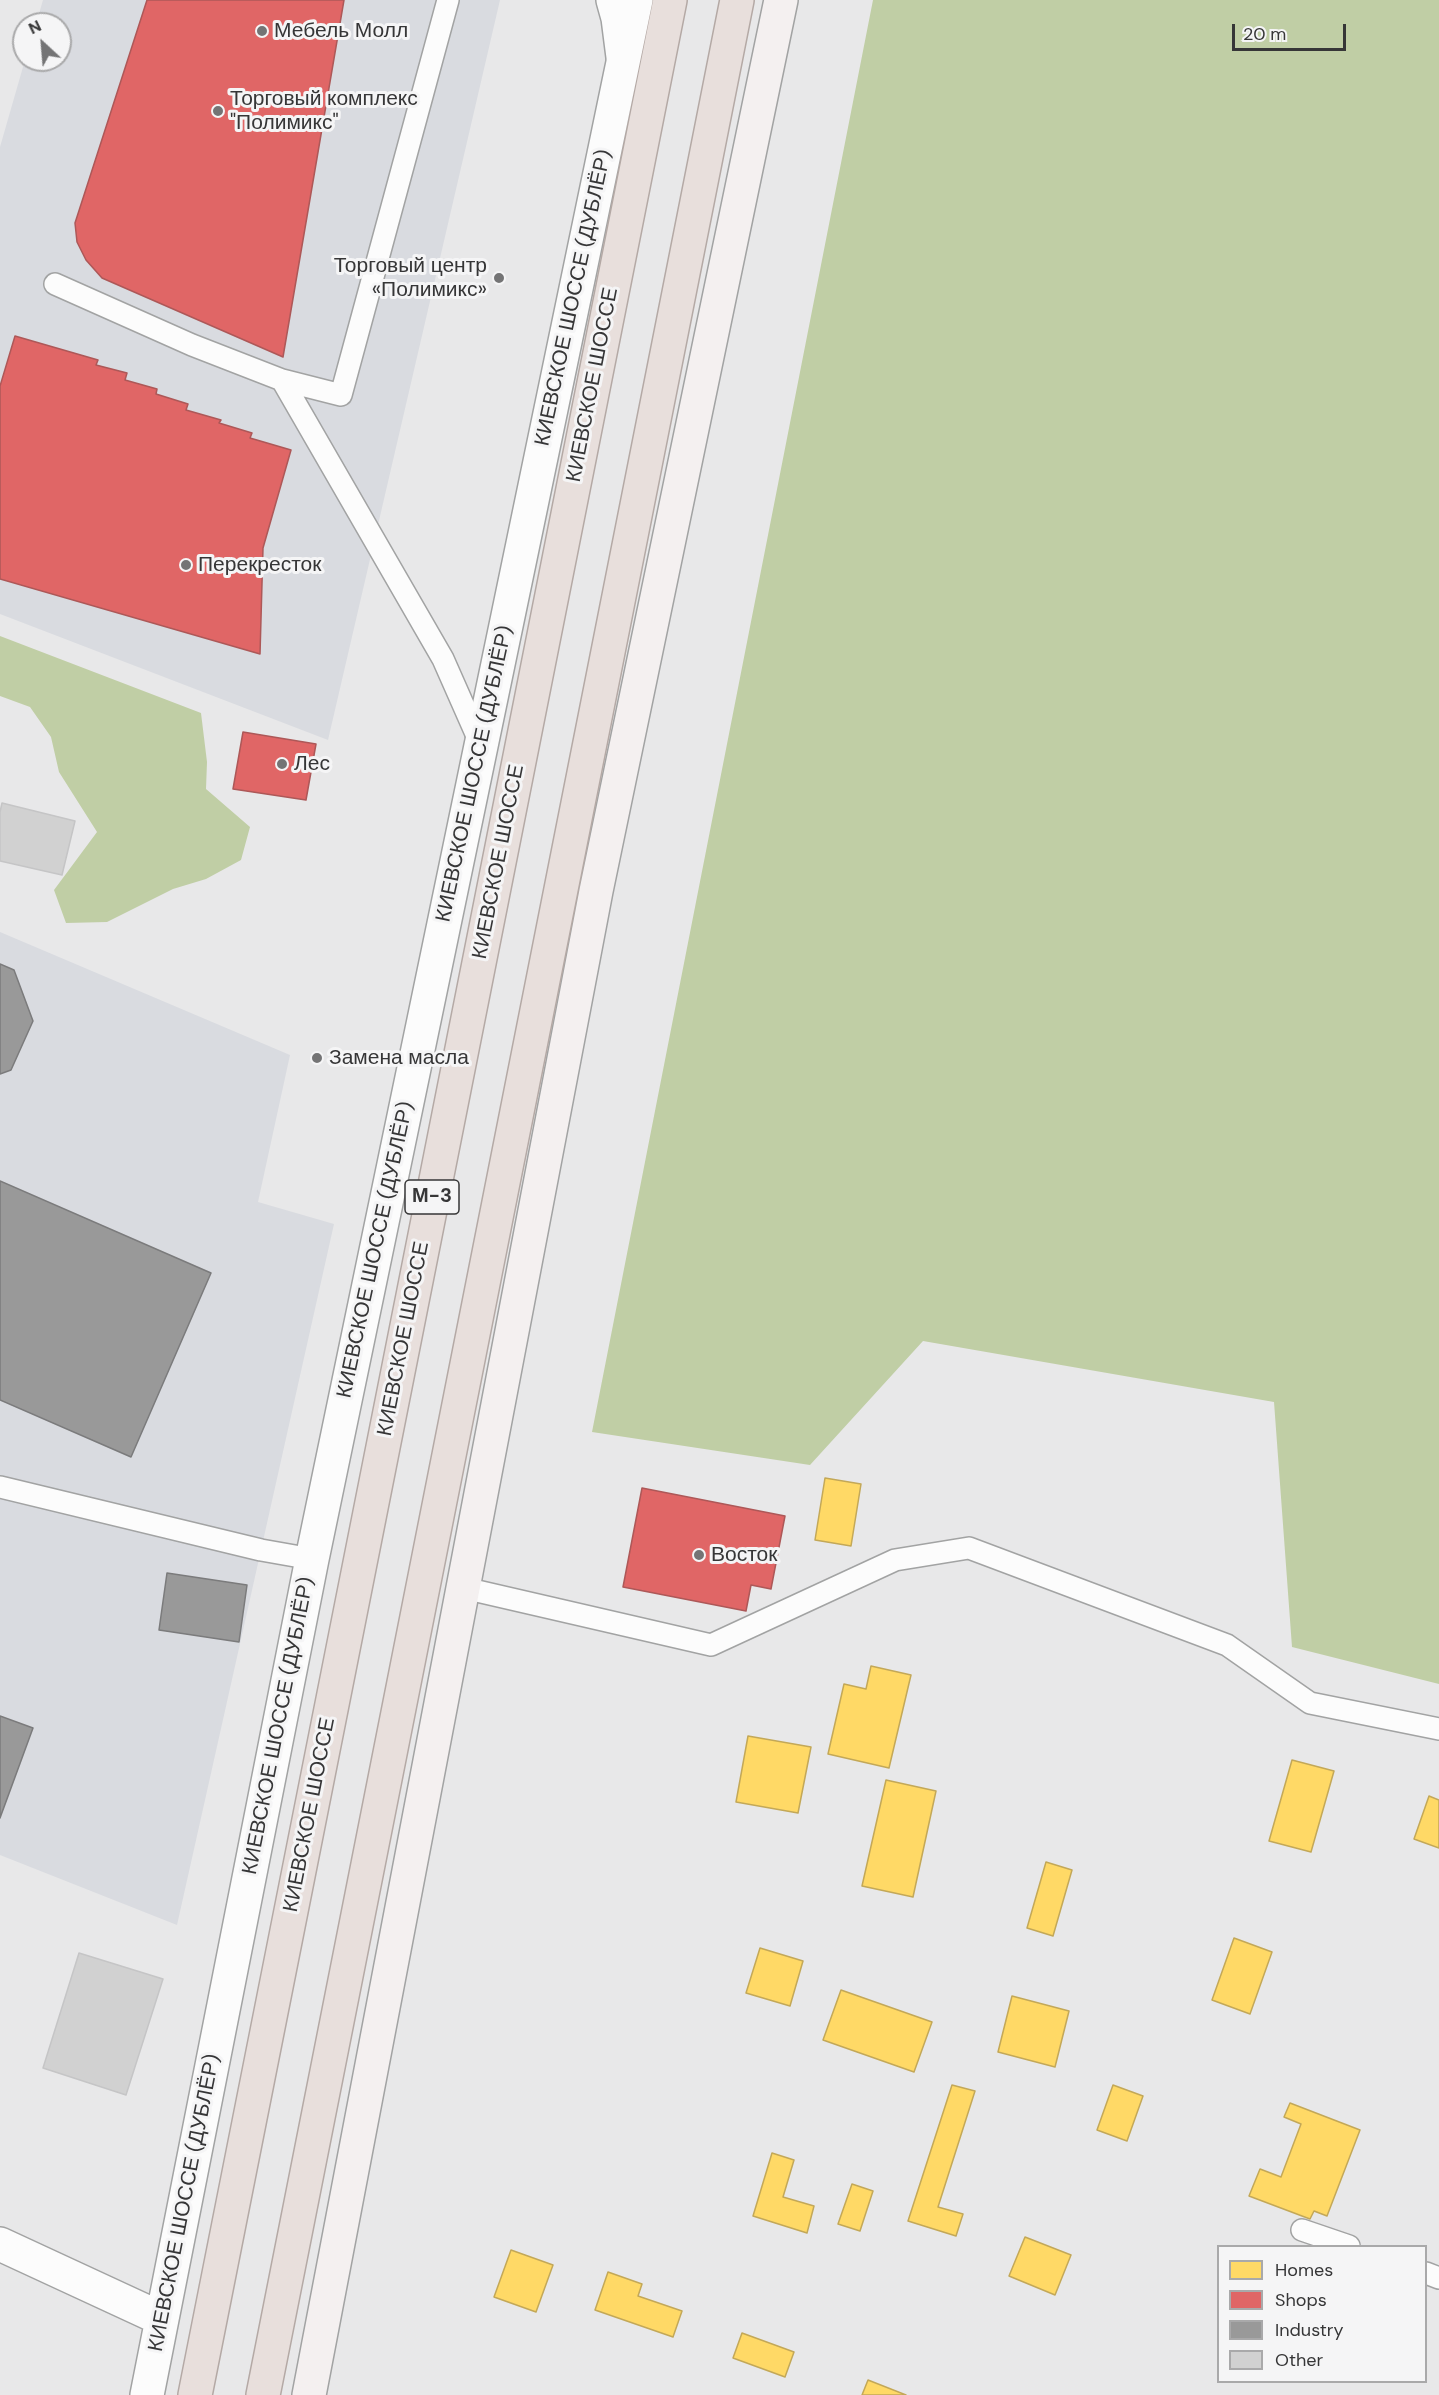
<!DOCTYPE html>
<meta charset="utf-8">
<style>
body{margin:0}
#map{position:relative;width:1439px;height:2395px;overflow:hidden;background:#e8e8e9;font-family:"DM Sans",sans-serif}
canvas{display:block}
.legend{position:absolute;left:1217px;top:2245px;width:210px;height:138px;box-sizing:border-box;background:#f5f5f6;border:2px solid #a9a9aa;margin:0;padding:8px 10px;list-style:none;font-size:18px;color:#363637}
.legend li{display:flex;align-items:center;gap:12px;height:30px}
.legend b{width:30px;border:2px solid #a9a9aa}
.north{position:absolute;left:12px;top:12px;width:60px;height:60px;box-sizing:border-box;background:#f5f5f6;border:2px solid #a9a9aa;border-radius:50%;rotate:334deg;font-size:16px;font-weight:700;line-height:24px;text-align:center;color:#363637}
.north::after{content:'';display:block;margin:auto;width:21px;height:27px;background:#747475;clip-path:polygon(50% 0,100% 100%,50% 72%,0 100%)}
.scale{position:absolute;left:1232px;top:24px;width:114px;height:27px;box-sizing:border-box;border:3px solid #363637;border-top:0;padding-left:8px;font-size:18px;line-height:21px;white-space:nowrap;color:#363637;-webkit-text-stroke:4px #f5f5f6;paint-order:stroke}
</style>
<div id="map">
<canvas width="1439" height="2395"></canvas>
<ul class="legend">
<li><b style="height:16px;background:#ffd966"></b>Homes</li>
<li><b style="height:16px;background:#e06666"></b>Shops</li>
<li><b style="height:16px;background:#999"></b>Industry</li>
<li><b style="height:16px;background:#d1d1d1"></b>Other</li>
</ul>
<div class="north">N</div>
<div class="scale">20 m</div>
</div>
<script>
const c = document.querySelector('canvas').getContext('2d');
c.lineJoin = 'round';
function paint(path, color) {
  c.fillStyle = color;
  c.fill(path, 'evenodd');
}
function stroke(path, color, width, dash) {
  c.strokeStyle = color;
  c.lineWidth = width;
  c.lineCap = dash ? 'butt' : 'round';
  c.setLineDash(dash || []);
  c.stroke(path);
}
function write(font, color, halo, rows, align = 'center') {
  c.font = font + ' "DM Sans",sans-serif';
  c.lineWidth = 6;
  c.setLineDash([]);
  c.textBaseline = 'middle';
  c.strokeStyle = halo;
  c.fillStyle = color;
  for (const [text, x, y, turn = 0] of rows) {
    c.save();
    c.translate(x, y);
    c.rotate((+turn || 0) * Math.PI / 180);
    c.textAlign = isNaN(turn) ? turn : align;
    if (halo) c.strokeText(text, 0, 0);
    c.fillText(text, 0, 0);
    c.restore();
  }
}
const built = new Path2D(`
 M43,0H500L328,740L0,614V147L25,60H60V24H36Z
 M0,932L290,1055L258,1202L334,1224L177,1925L0,1855Z`);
const forest = new Path2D(`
 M873,0H1439V1684L1292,1647L1274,1402L923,1341L810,1465L592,1432Z
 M0,636L201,713L207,762L206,789L250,827L241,860L206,879L173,889L107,922L66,923L54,890L97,832L59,772L51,737L30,707L0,696Z`);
const homes = new Path2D(`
 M825,1478L861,1484L851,1546L815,1540Z
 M871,1666L911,1675L889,1768L828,1754L844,1684L866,1689Z
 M748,1736L811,1747L798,1813L736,1802Z
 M1292,1760L1334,1771L1311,1852L1269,1841Z
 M886,1780L936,1791L913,1897L862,1886Z
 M1429,1796L1439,1800V1848L1414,1839Z
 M1046,1862L1072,1870L1053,1936L1027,1928Z
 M1234,1938L1272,1952L1250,2014L1212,2000Z
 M760,1948L803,1961L790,2006L746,1993Z
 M841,1990L932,2022L914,2072L823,2040Z
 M1012,1996L1069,2011L1055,2067L998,2052Z
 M952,2085L975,2091L938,2207L963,2214L956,2236L908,2221Z
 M1113,2085L1143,2096L1127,2141L1097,2130Z
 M1290,2103L1360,2130L1327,2216L1314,2211L1310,2219L1249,2196L1260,2169L1281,2177L1301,2124L1284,2117Z
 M772,2153L794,2160L783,2197L814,2206L807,2233L753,2216Z
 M852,2184L873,2191L860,2231L838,2224Z
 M1025,2237L1071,2255L1055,2295L1009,2276Z
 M511,2250L553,2265L536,2312L494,2297Z
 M608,2272L642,2284L638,2296L682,2311L673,2337L595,2310Z
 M742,2333L794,2352L785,2377L733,2358Z
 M868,2380L906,2395H862Z`);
const shops = new Path2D(`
 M147,0H344L283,357L102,278L86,260L77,242L75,223Z
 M15,336L98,360L96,365L127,373L125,380L157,389L156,394L188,404L186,410L221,420L219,423L252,433L250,438L291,450L263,548L260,654L0,579V386Z
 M243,732L316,744L306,800L233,789Z
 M642,1488L785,1516L771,1589L751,1585L746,1611L623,1587Z`);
const industry = new Path2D(`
 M0,964L14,970L33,1021L11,1070L0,1074Z
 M0,1181L211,1273L131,1457L0,1400Z
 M167,1573L247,1585L239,1642L159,1630Z
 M0,1716L33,1728L0,1818Z`);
const building = new Path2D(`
 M2,803L75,821L62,875L0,861V812Z
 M79,1953L163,1979L126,2095L43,2068Z`);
const service = new Path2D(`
 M55,284L192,345L282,380L341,395L448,0
 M282,380L443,659L481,745
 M0,1487L261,1550L312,1559
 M464,1588L711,1645L895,1560L969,1548L1227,1645L1310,1703L1439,1729
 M1302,2230L1349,2246
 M1426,2273L1439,2278`);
const minor = new Path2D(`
 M613,0L618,18L623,57`);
const tertiary = new Path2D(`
 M0,2244L162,2319
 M147,2395L312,1559L636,0`);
const secondary = new Path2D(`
 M309,2395L596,891L781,0`);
const trunk = new Path2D(`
 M195,2395L670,0
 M263,2395L737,0`);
const markers = [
 [262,31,6,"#747475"],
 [218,111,6,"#747475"],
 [499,278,6,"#747475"],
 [186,565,6,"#747475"],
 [282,764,6,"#747475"],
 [317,1058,6,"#747475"],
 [699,1555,6,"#747475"]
];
const shields = [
 [432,1197,54]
];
const shieldNames = [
 ["М-3",432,1197]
];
const poiNames = [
 ["Мебель Молл",274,31],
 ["Торговый комплекс",230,99],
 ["\"Полимикс\"",230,123],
 ["Торговый центр",487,266,"right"],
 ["«Полимикс»",487,290,"right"],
 ["Перекресток",198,565],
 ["Лес",294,764],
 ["Замена масла",329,1058],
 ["Восток",711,1555]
];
const streetNames = [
 ["КИЕВСКОЕ ШОССЕ (ДУБЛЁР)",574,298,-78],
 ["КИЕВСКОЕ ШОССЕ",593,385,-79],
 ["КИЕВСКОЕ ШОССЕ (ДУБЛЁР)",475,774,-78],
 ["КИЕВСКОЕ ШОССЕ",499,862,-79],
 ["КИЕВСКОЕ ШОССЕ (ДУБЛЁР)",376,1250,-78],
 ["КИЕВСКОЕ ШОССЕ",404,1339,-79],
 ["КИЕВСКОЕ ШОССЕ (ДУБЛЁР)",279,1726,-79],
 ["КИЕВСКОЕ ШОССЕ",310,1815,-79],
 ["КИЕВСКОЕ ШОССЕ (ДУБЛЁР)",185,2203,-79]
];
paint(built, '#d9dbe0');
paint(forest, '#c0cea5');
paint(homes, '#ffd966');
stroke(homes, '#c3a858', 1.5);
paint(shops, '#e06666');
stroke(shops, '#ad5858', 1.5);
paint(industry, '#999');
stroke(industry, '#7b7b7c', 1.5);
paint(building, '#d1d1d1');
stroke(building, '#c5c5c6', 1.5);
stroke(service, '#a2a3a3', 24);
stroke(minor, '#a2a3a3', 36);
stroke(tertiary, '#a2a3a3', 36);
stroke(secondary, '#a2a3a3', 36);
stroke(trunk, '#b4a9a5', 36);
stroke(service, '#fcfcfc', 21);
stroke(minor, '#fcfcfc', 33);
stroke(tertiary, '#fcfcfc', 33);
stroke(secondary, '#f4f0f0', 33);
stroke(trunk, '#e8dfdc', 33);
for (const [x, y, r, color] of markers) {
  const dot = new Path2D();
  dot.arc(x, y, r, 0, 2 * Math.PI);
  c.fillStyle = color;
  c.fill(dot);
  stroke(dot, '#f5f5f6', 2);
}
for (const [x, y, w] of shields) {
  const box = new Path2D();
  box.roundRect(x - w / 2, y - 17, w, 34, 4.5);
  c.fillStyle = '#f5f5f6';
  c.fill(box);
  stroke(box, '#363637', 1.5);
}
write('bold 20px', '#363637', null, shieldNames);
write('21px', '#363637', '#f5f5f6', poiNames, 'left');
write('21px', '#363637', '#f5f5f6', streetNames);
</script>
